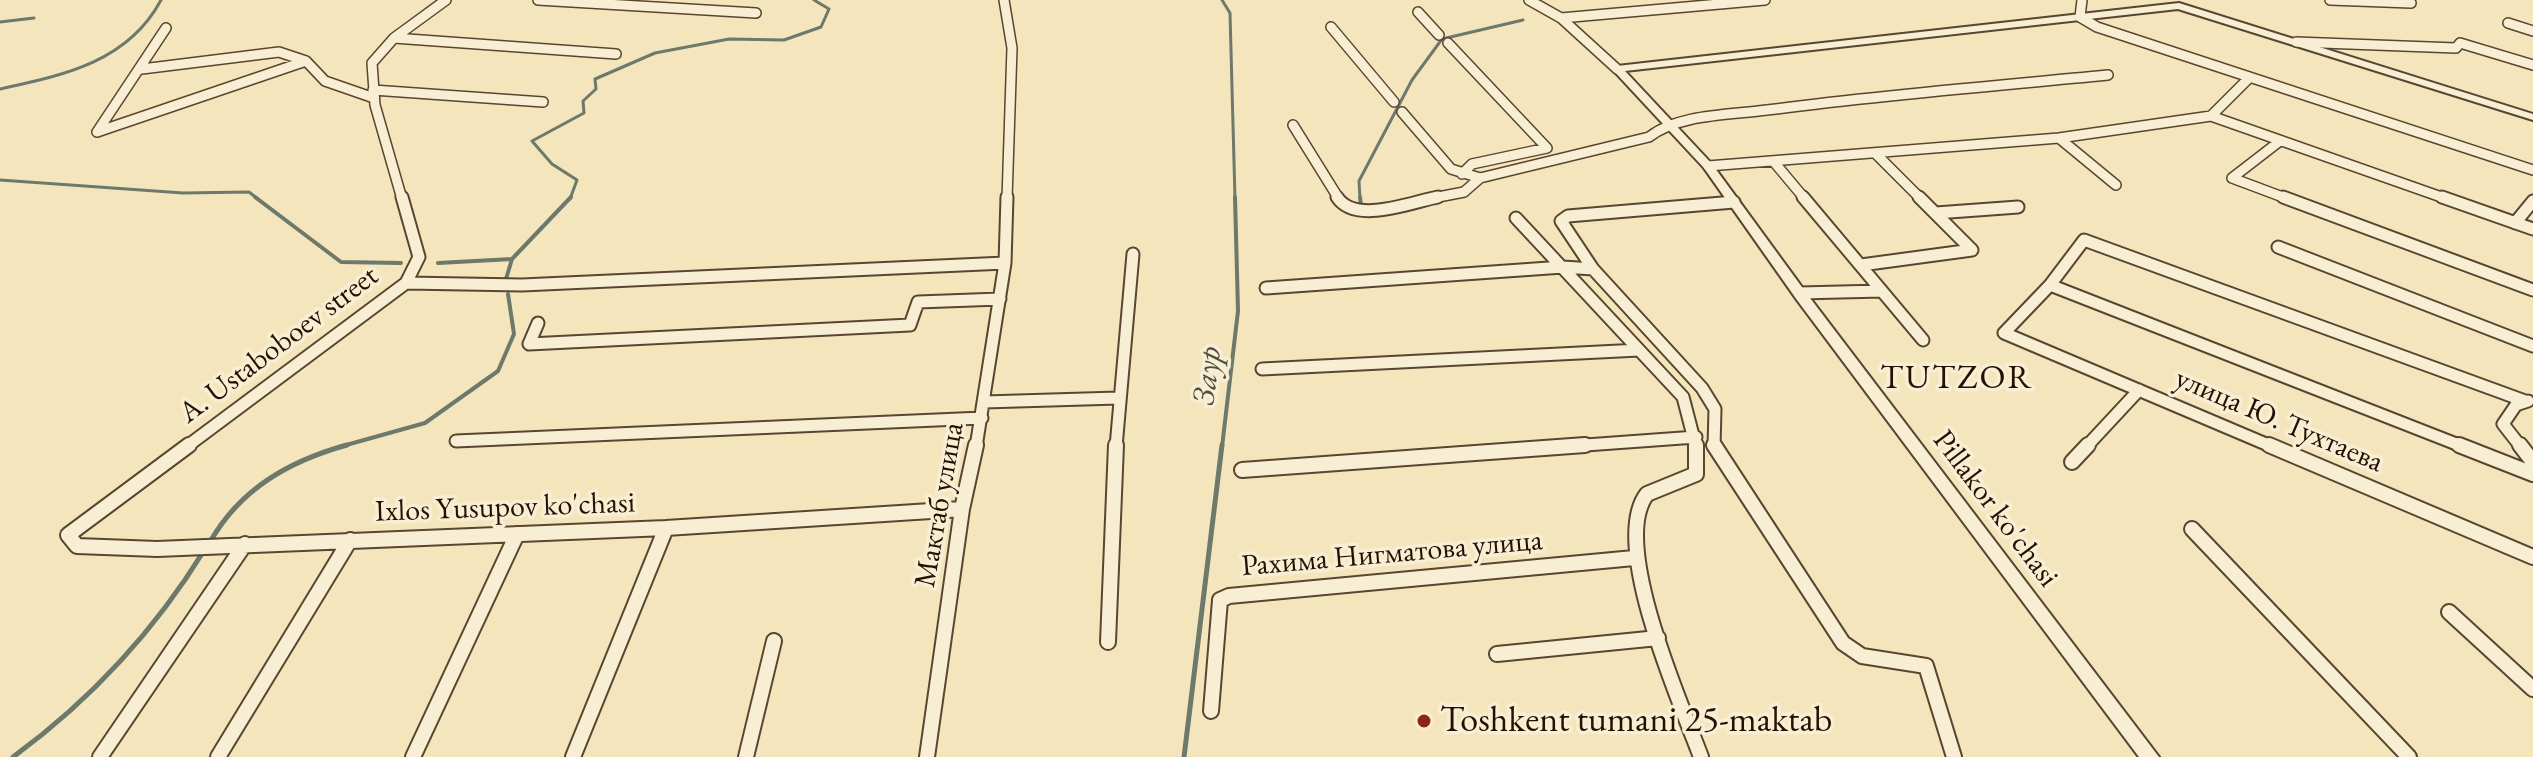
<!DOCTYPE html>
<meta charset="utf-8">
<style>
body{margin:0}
canvas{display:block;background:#f4e5bc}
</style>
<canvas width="2533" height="757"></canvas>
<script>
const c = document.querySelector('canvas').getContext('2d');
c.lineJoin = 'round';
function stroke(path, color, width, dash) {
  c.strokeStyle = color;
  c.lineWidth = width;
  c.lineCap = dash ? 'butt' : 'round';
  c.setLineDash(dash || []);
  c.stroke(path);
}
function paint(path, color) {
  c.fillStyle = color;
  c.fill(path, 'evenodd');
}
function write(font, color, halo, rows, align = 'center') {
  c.font = font + ' "EB Garamond",serif';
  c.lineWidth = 7;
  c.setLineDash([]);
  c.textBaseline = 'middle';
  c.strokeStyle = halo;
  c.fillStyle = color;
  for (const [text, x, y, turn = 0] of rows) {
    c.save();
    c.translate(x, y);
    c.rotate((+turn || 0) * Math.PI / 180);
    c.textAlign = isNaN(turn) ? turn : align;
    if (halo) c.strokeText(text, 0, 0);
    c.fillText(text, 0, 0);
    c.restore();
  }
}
const streamFar2 = new Path2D(`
 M1222,0L1230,13L1235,199
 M0,22L34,18
 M0,89C64,75 128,62 161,0
 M0,180L183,193L249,192L258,199
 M570,199L577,180L552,164L532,141L584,113L583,101L596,89L595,79L655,53L729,39L784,40L821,27L829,9L814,0
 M1360,199L1359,181L1412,80L1442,39L1523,20`);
const streamFar1 = new Path2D(`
 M255,197L341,262L401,263
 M1360,197L1361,206
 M438,263L512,259
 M506,279L512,259L571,197
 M339,447L425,423L498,371L514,334L508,294
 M1222,447L1238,311L1235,197`);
const stream = new Path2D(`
 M210,542C240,489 289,461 347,445
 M13,757C92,699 154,632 205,549
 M1184,757L1222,445`);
const minorFar2 = new Path2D(`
 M538,0L756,13
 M1004,0L1012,48L1007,199
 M1529,0L1561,18L1617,69
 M2082,0L2080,17L2097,27L2533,170
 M2330,0L2411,3
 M1418,12L1439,35
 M1561,18L1765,0
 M2508,23L2533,31
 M1331,27L1394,102
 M166,28L97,132L306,61
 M394,38L616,54
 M2296,42L2456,48L2460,43L2533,65
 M1448,43L1547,148L1472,164L1462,174
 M142,69L279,52L306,61L325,81L374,98
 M373,90L543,102
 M1402,112L1451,169L1480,178L1464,192L1428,199
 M2211,116L2249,78
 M1293,125L1339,199
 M2059,138L2116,185
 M2280,141L2232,178L2288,199
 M1875,153L1921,199
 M1774,162L1805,199
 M1708,166L2059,138L2211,116L2447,199
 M1480,178L1649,137C1678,114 1730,115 1767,110C1880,95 1994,86 2108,75
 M402,199L375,105L372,63L394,38L446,0`);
const minorFar1 = new Path2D(`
 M1337,197C1355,225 1411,202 1438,197
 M1803,197L1923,340
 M1919,197L1972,250
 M2283,197L2533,290
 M2442,197L2533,229
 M1936,213L2018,207
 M1516,218L1683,397L1696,447
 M2515,223L2533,201
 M2278,247L2533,346
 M1861,265L1972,250
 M1593,269L1561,221L1568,216L1734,202
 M406,283L522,285L1005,263
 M2050,285L2464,447
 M1266,288L1563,267L1593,269L1702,388L1715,409L1714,447
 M1799,293L1882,291
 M538,323L529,344L910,325L918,302L1000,299
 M1262,369L1639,350
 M984,402L1118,398
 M456,441L982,418
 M186,447L406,283L419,257L402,197
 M976,447L1005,263L1007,197
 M1116,447L1133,254
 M1558,447L1696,437
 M2086,447L2139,390
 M2273,447L2004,333L2050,285L2084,240L2525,401
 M2521,447L2503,424L2516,405L2528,401`);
const minor = new Path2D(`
 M189,445L68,535L77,546L157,549L666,528L573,757
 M1696,445V474L1647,494C1609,543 1681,703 1701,757
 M1714,445L1843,643L1862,656L1926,666L1954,757
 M2269,445L2533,557
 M2459,445L2533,474
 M2520,445L2533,462
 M2072,462L2088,445
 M1242,470L1585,445
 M666,528L962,509
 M2192,529L2409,757
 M2449,612L2533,689
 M1108,642L1116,445
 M1497,654L1658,638
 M1211,711L1220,600L1229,596L1634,558
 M100,757L245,544
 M218,757L350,540
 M413,757L517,534
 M746,757L774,641
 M927,757L962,509L976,445`);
const tertiary = new Path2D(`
 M2179,3L2533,114V120L2178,9L1625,71L1712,164L1807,294L2159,757H2139L1797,300L1704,168L1612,69L1617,66Z`);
const markers = [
 [1424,721,8,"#8f2418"]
];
const streetNames = [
 ["A. Ustaboboev street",279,345,-37],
 ["улица Ю. Тухтаева",2279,421,23],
 ["Мактаб улица",940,505,-80],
 ["Ixlos Yusupov ko'chasi",505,508,-2],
 ["Pillakor ko'chasi",1995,509,53],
 ["Рахима Нигматова улица",1392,554,-5]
];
const waterNames = [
 ["Заур",1208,376,-83]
];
const quarterNames = [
 ["TUTZOR",1957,379]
];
const nearPoinames = [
 ["Toshkent tumani 25-maktab",1440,721]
];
stroke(streamFar2, '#6c796b', 3);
stroke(streamFar1, '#6c796b', 4);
stroke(stream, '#6c796b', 5);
stroke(minorFar2, '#594630', 12);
stroke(minorFar1, '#594630', 15);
stroke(minor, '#594630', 18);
stroke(tertiary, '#594630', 4);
stroke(minorFar2, '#f8eed3', 9);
stroke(minorFar1, '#f8eed3', 11);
stroke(minor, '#f8eed3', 14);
paint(tertiary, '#f8eed3');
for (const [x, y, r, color] of markers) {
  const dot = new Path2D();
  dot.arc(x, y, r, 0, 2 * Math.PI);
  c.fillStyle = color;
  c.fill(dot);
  stroke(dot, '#f8eed3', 3);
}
write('30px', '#251102', '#f8eed3', streetNames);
write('italic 32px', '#4f4e3f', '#f8eed3', waterNames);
c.letterSpacing = '2px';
write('34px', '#251102', '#f8eed3', quarterNames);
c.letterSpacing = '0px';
write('36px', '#251102', '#f8eed3', nearPoinames, 'left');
</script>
